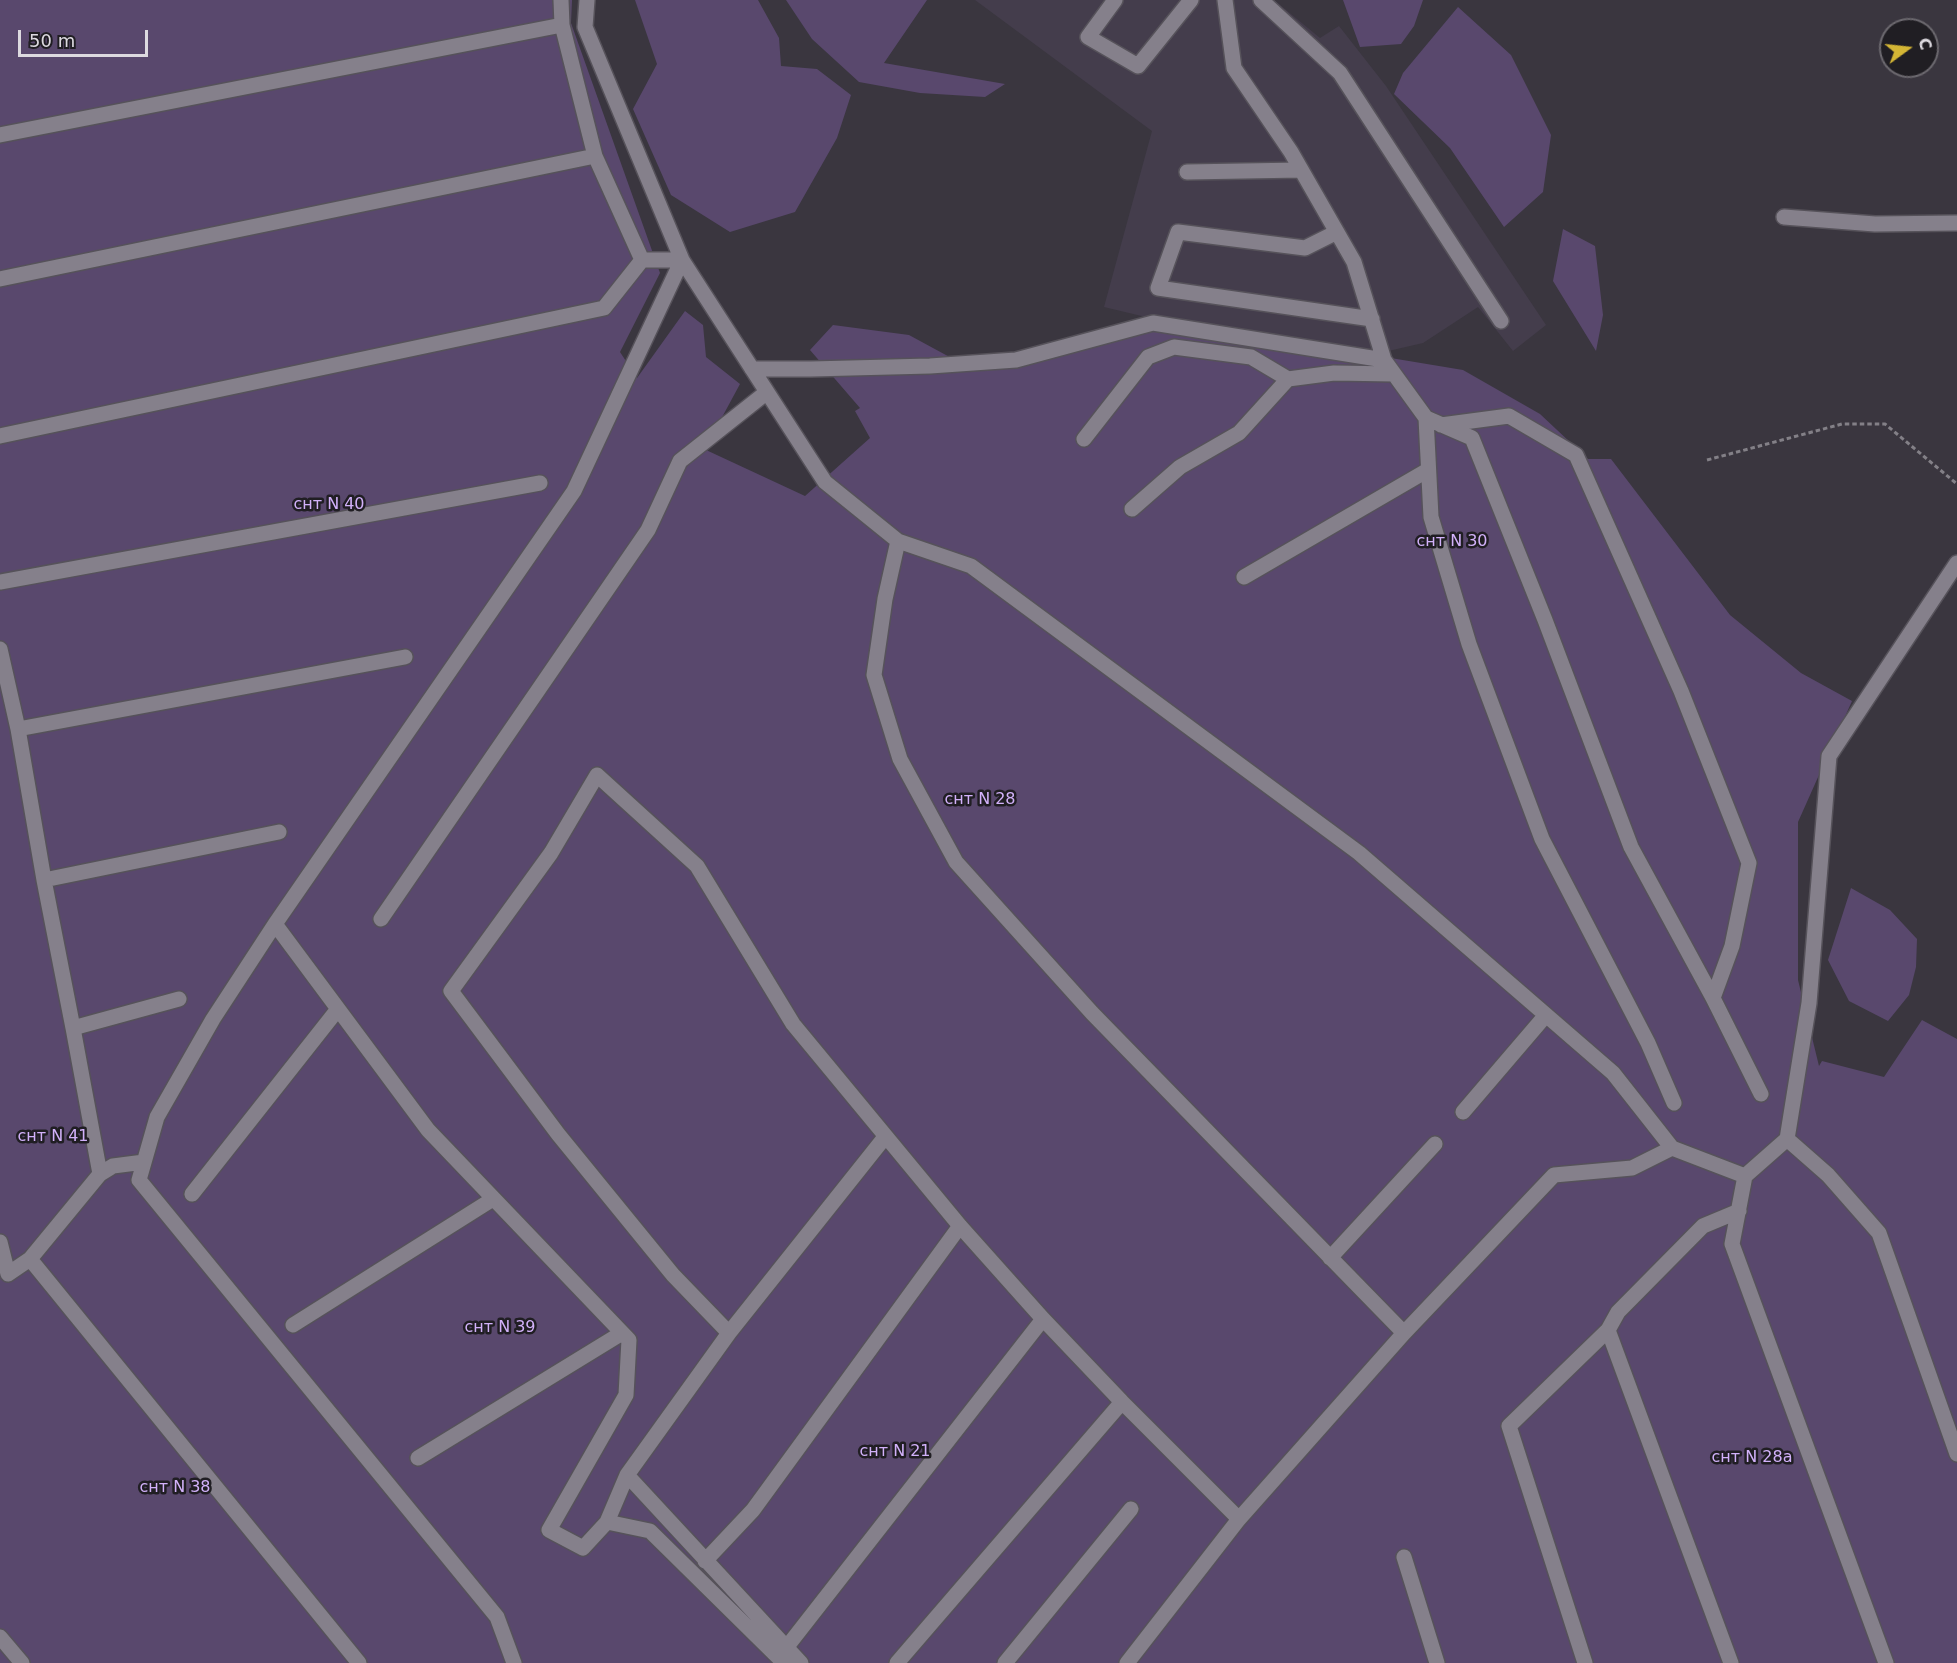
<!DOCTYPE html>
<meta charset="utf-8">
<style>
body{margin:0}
#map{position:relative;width:1957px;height:1663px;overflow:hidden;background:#3a363f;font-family:"DejaVu Sans",sans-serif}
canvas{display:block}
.north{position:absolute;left:1879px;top:18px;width:60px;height:60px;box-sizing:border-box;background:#201e23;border:2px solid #6c696f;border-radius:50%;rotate:75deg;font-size:16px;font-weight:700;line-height:24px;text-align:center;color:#dddae0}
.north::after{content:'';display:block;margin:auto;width:21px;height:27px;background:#d4b635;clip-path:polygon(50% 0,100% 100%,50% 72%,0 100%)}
.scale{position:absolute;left:18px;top:30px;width:130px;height:27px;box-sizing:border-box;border:3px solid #dddae0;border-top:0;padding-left:8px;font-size:18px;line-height:21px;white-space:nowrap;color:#dddae0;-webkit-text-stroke:4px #201e23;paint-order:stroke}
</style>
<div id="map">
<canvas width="1957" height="1663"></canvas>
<div class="north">С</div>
<div class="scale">50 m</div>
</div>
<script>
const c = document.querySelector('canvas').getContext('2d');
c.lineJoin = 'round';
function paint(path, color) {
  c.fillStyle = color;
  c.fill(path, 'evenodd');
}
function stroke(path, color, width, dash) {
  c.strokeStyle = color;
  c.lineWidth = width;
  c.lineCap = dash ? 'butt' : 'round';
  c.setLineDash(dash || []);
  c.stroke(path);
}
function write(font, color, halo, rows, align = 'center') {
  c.font = font + ' "DejaVu Sans",sans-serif';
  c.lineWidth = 5;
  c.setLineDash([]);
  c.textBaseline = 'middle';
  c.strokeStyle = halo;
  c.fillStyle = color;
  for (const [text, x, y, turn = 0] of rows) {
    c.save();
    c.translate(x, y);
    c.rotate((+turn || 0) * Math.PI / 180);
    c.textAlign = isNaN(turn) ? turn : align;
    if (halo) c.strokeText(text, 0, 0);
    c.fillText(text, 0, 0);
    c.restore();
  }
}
const built = new Path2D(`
 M975,0H1274L1320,38L1339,26L1386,86L1546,325L1513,351L1478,307L1423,343L1371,355L1150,318L1104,307L1152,131Z`);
const green = new Path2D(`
 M0,0H572L571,23L660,273L620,352L637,378L685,311L703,325L706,357L740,384L720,421L691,443L805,496L870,438L855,411L860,408L810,350L833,325L909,335L968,367L1150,318L1463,370L1540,414L1588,459H1611L1730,615L1801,673L1852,701L1798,822V980L1819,1066L1822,1061L1884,1077L1922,1020L1957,1039V1663H0Z
 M635,0H758L779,38L781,66L817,69L851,95L837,138L795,212L730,232L671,195L633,109L657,64Z
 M786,0H927L884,63L1005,84L985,97L920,93L859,82L812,39Z
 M1343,0H1423L1414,26L1401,44L1360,47Z
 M1458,7L1511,55L1551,135L1543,192L1504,227L1450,148L1394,94L1403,73Z
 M1563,229L1595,246L1603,315L1596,351L1553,281Z
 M1851,888L1890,910L1917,939L1916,967L1909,995L1888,1021L1849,1001L1828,960Z`);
const path = new Path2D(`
 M1707,460L1842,424H1885L1957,484`);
const minor = new Path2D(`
 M561,0L562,25L595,156L642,260H682
 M587,0L585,27L682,260L825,482L898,541L971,566L1359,853L1613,1073L1672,1148L1745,1176
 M1115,0L1088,37L1138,66L1191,0
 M1225,0L1234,68L1291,152L1354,262L1384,360L1426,418L1431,517L1469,644L1542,839L1648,1043L1674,1103
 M1261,0L1340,73L1501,321
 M0,135L562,25
 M1187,172L1301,170
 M1784,217L1875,224L1957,223
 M1337,232L1305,248L1178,232L1158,288L1372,319
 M0,279L595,156
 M752,369H811L930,366L1016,360L1153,323L1384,360
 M1426,418L1472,438L1545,620L1631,847L1713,998L1761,1094
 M1441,425L1509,416L1576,455L1681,691L1749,863L1732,946L1713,998
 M0,436L604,308L642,260
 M1084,439L1148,357L1174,347L1251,357L1288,379
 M1132,509L1180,467L1239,433L1288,379L1334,373L1394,374
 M898,541L885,599L874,675L900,759L956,862L1092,1013L1404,1333L1554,1175L1632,1168L1672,1148
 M1244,577L1428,470
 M0,582L540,483
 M0,649L18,729L44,880L73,1028L179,999
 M18,729L405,657
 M44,880L279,832
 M381,919L648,530L680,461L767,392
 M275,924L428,1130L629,1340L626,1395L549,1530L583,1548L607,1522L650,1531L784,1663
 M73,1028L100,1174
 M1463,1112L1546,1015
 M1787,1139L1828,1175L1879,1233L1957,1454
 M192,1194L338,1009
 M0,1242L8,1274L30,1259L100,1174L113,1166L144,1162
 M1330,1258L1435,1144
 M30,1259L359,1663
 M293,1325L493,1199
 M1608,1330L1731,1663
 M729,1333L673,1275L558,1134L451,991L551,853L597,775L697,866L793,1024L960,1226L1043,1319L1122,1402L1239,1519L1404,1333
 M418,1458L622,1333
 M627,1475L801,1663
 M607,1522L627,1475L729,1333L885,1137
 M1404,1557L1437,1663
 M705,1561L753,1510L960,1226
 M0,1637L22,1663
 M786,1648L1043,1319
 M514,1663L497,1617L139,1180L157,1117L213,1019L275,924L574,491L682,260
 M897,1663L1122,1402
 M1005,1663L1131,1509
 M1127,1663L1239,1519
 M1585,1663L1509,1426L1608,1330L1618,1312L1703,1226L1739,1211
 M1886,1663L1732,1244L1745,1176L1787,1139L1809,1003L1829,756L1957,563`);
const parkNames = [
 ["снт N 40",329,505],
 ["снт N 30",1452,542],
 ["снт N 28",980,800],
 ["снт N 41",53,1137],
 ["снт N 39",500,1328],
 ["снт N 21",895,1452],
 ["снт N 28а",1752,1458],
 ["снт N 38",175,1488]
];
paint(built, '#443d4c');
paint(green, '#59486d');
stroke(minor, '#56525a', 18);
stroke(path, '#838087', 3, [4.5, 3]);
stroke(minor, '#85808b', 15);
write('16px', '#d2b1fa', '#201e23', parkNames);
</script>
